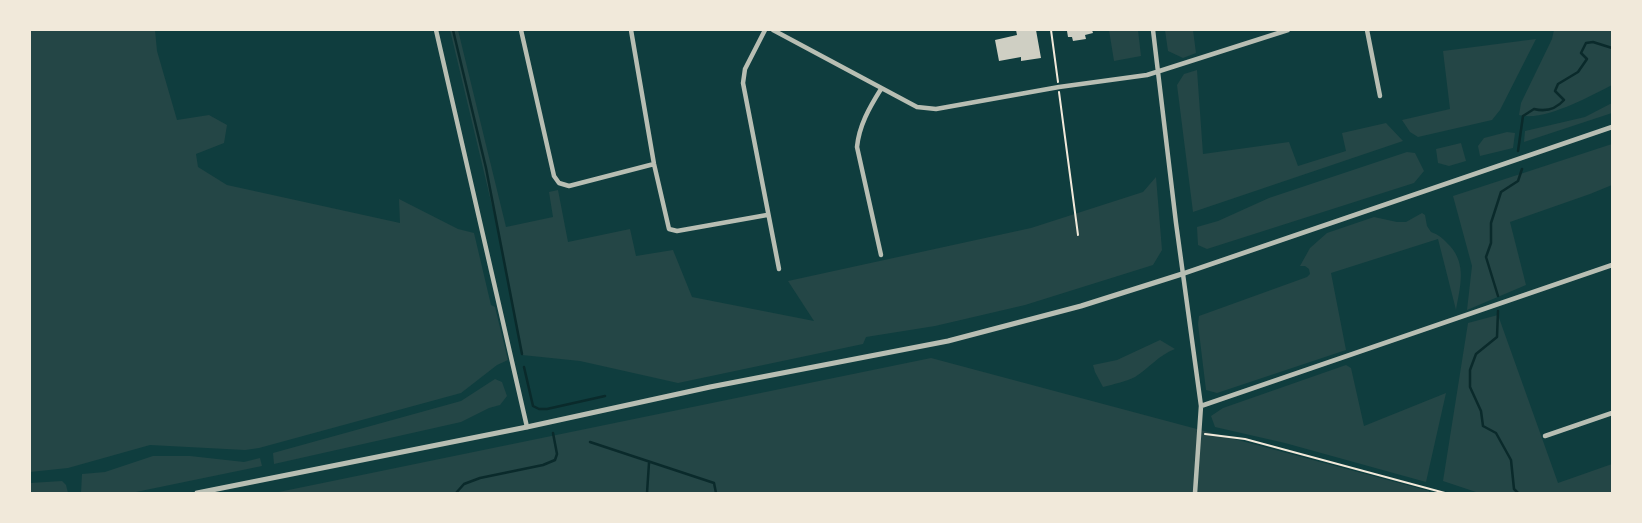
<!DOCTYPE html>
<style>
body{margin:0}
#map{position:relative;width:1642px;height:523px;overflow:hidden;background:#0f3d3e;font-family:Lora,serif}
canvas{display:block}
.frame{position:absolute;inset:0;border:31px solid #f1e9da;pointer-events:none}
</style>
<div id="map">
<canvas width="1642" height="523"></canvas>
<div class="frame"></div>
</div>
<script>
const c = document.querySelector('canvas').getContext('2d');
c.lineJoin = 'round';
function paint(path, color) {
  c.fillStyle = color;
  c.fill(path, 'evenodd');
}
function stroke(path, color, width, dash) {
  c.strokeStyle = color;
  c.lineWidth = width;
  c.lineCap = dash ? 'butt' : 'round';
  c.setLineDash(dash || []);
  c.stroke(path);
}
const green = new Path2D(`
 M30,30H155L157,51L177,120L209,115L227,125L224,143L196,154L198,167L227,185L400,223L399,199L458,229L474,233L491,305L495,307L508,360L497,365L461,393L259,448L245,450L150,445L68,468L30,472Z
 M450,30H458L506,227L553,217L549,192L558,190L568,242L630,229L636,256L673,250L692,297L814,321L788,281L1031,228L1143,192L1156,177L1162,250L1153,265L1025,305L935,326L866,337L863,344L678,383L580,361L522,355L499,235Z
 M1109,30H1138L1141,56L1114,61Z
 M1165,30H1193L1196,53L1183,58L1168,51Z
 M1554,30H1612V85C1590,96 1544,122 1519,115L1521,103L1552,39Z
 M1536,39L1500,110L1492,120L1418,137L1410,132L1402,120L1450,109L1443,51Z
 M1197,70L1203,154L1289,142L1298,166L1346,151L1342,133L1386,123L1403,141L1193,212L1177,85L1184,74Z
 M1612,103V113L1524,142L1525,131L1585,117Z
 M1507,132L1515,133L1513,148L1480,156L1478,146L1484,138Z
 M1461,143L1466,161L1449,166L1438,163L1436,149Z
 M1612,144V185L1590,194L1510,222L1526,285L1467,310L1472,266L1453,196Z
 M1407,152L1415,153L1424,171L1414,183L1207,249L1198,245L1197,227L1218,221L1269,198Z
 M1422,213L1425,215L1427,226L1431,232C1440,235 1443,239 1450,246C1467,265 1460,287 1456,310L1438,239L1331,273L1346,350L1217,393L1206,390L1198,324L1199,316L1307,277L1310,274L1309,269L1305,266H1300L1310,248L1327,233L1374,217L1397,222H1406Z
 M1498,315L1558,483L1612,464V493H1479L1443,481L1468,323Z
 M1160,340L1175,349C1159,355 1149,368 1135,377C1125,382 1114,384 1103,387L1095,372L1093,365L1117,360Z
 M931,358L1429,491V493H274Z
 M1346,365L1351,368L1364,426L1446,393L1426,482L1285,443L1215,427L1211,416L1223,408Z
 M495,379L502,382L507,396L500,405L489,408L461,422L274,464L273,453L461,401Z
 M153,456H190L244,462L260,458L262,466L131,493H81L82,474L105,472Z
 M62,481L66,485L68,493H30V483Z`);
const stream = new Path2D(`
 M453,30L486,168L522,354
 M1518,151L1523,116L1534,109C1546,112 1556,109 1564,100L1555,91L1558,84L1578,72L1587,59L1581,53L1586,43L1593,42L1612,48
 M1498,296L1486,257L1491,243V223L1501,192L1518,181L1522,169
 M1498,311L1497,337L1476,354L1470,370V387L1481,411L1483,426L1496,433L1511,460L1514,489L1518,493
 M524,367L533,406L539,409H547L605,396
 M590,442L714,483L716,493
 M456,493L464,484L480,478L543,465L555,460L557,454L553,433
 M647,493L649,463`);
const building = new Path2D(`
 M1016,30H1036L1041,58L1021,61V57L999,61L995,40L1017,35Z
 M1071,30H1092L1093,33L1085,35L1086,39L1073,41L1072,37H1068L1067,31Z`);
const path = new Path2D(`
 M1051,30L1058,82
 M1059,92L1078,235
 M1205,434L1245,439L1445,493`);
const minor = new Path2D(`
 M436,30L527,427
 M521,30L554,176L559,183L569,186L654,164
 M631,30L654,164L669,229L677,231L767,215
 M765,30L745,69L743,83L779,269
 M773,30L917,107L936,109L1059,87L1147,75L1288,30
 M1153,30L1176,223L1201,406L1195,493
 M1367,30L1380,96
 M881,89C869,108 859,126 857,147L881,255
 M1201,406L1612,265
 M1545,436L1612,413`);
const tertiary = new Path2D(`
 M197,493L527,427L710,387L948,341L1081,306L1182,274L1612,127`);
paint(green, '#244646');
stroke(stream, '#0a2a2b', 2.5);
paint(building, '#cfcfc3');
stroke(path, '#f1e9da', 2);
stroke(minor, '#b8beb3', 4.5);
stroke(tertiary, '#b8beb3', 5);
</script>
